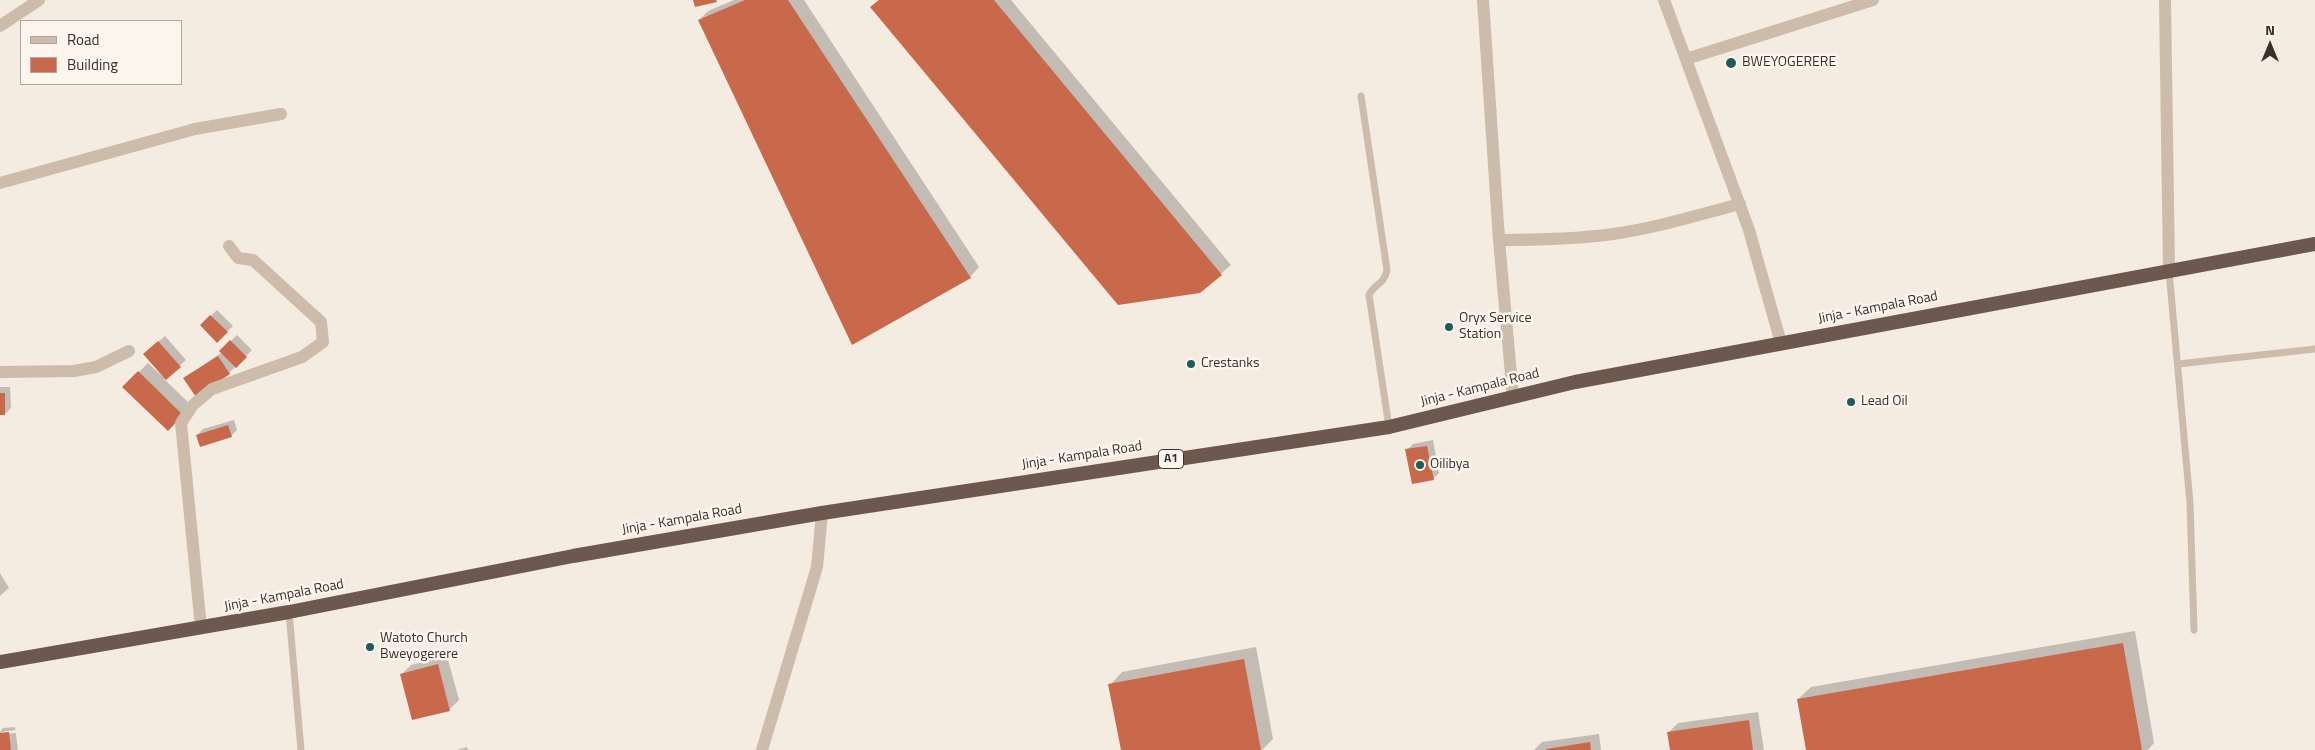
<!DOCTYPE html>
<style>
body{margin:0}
#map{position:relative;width:2315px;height:750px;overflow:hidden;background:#f4ebe1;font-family:"Titillium Web",sans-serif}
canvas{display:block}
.legend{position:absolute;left:20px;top:20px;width:162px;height:65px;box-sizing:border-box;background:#fbf5ee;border:1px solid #aea6a0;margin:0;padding:6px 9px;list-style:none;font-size:15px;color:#3b302b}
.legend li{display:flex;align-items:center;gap:10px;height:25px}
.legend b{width:25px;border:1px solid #aea6a0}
.north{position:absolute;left:2245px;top:20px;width:50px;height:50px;-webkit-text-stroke:4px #fbf5ee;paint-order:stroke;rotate:0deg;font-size:14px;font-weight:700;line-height:20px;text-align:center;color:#3b302b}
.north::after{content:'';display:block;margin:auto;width:18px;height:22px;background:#3b302b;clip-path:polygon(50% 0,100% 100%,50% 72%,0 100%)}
</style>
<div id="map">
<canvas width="2315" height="750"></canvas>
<ul class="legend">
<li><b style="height:6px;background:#cdbbac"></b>Road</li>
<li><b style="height:14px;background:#c8694b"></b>Building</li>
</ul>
<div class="north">N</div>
</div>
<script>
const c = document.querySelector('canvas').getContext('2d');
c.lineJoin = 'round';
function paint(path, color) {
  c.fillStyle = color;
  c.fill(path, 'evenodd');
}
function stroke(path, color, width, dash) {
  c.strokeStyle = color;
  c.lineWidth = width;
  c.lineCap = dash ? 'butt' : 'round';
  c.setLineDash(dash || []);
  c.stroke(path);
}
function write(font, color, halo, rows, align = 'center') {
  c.font = font + ' "Titillium Web",sans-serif';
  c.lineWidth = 5;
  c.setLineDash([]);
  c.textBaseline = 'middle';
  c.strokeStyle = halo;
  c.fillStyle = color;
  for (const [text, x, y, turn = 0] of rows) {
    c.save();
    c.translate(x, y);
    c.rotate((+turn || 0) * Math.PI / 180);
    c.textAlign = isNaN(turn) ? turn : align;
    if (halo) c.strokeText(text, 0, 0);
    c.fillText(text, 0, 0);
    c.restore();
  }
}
const shadow = new Path2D(`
 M734,0H804L979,267L970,277L853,344L699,20L708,11Z
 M879,0H1011L1231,265L1200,292L872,7Z
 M217,310L233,326L217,341L201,325Z
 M237,335L252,350L229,373L185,378L222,352L221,351Z
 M165,336L186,360L164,379L191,405L168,429L124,387L148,363L162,376L163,375L151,348Z
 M0,387H10L11,408L5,414H0Z
 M234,420L237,430L231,436L197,435L203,429Z
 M1433,440L1439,473L1433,479L1407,450L1413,444Z
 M0,573L9,588L0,596Z
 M2135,631L2154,743L2148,750H1807L1798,699L1811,687Z
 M1256,647L1273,739L1262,750H1122L1110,685L1122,672Z
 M447,656L459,700L450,709L413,719L402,674L411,665Z
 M1758,712L1764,750H1671L1668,733L1678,723Z
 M15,727L18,750H0V732L3,728ZM15,730L16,733L2,734V732Z
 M1599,734L1601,750H1534L1542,742Z
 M467,747L468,750H457Z`);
const building = new Path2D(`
 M693,0H716L717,2L695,7Z
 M745,0H788L971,278L852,345L698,20Z
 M879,0H994L1222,275L1200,293L1118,305L870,7Z
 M210,315L228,332L217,343L200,325Z
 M230,340L247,357L236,368L219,351Z
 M158,341L181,367L166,380L143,354Z
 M218,356L230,374L196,397L183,378Z
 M138,371L183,415L168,431L122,387Z
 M0,393H5V415H0Z
 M228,425L232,437L200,447L196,435Z
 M1427,446L1434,480L1412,484L1405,449Z
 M2123,643L2142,750H1806L1797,699Z
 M1244,659L1261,750H1121L1108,684Z
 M438,664L450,711L412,720L400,674Z
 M1749,720L1753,750H1670L1667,732Z
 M9,732L11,750H0V733Z
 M1590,742L1591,750H1546V749Z`);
const service = new Path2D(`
 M1361,96L1387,270C1384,285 1374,284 1369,295L1389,427
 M2169,271L2190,503L2194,630
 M2178,364L2315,349
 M289,612L301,750`);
const minor = new Path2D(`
 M1483,0L1499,240C1537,240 1576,239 1613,234C1656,228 1698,215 1740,204
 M1664,0L1749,230L1781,343
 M2165,0L2169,270
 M0,26L39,0
 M1686,59L1873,0
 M0,183L195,129L281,114
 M1499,240L1513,397
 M0,372L74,371L96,367L129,351
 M201,628L181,423L193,405L212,389L302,357L323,342L321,322L253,260L238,258L229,246
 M762,750L817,567L822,513`);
const trunk = new Path2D(`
 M0,662L289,612L573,556L822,513L1389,427L1575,382L2315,244`);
const markers = [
 [1731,63,6,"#1f5a5e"],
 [1449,327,5,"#1f5a5e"],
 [1191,364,5,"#1f5a5e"],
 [1851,402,5,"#1f5a5e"],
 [1420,465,5,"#1f5a5e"],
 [370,647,5,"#1f5a5e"]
];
const shields = [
 [1171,459,25]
];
const shieldNames = [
 ["A1",1171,459]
];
const poiNames = [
 ["BWEYOGERERE",1742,63],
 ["Oryx Service",1459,319],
 ["Station",1459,335],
 ["Crestanks",1201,364],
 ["Lead Oil",1861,402],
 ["Oilibya",1430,465],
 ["Watoto Church",380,639],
 ["Bweyogerere",380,655]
];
const streetNames = [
 ["Jinja - Kampala Road",1878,308,-11],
 ["Jinja - Kampala Road",1480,388,-14],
 ["Jinja - Kampala Road",1082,456,-9],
 ["Jinja - Kampala Road",682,520,-10],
 ["Jinja - Kampala Road",284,596,-11]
];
paint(shadow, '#0003');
paint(building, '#c8694b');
stroke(service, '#cdbbac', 7);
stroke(minor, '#cdbbac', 12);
stroke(trunk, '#6c584f', 14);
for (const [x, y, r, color] of markers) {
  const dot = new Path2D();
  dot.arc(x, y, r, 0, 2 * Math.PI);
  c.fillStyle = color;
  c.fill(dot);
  stroke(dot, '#fbf5ee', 2);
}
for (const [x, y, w] of shields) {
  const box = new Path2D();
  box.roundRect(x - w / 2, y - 9.5, w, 19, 4);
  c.fillStyle = '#fbf5ee';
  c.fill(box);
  stroke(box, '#3b302b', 1);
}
write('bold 12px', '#3b302b', null, shieldNames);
write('14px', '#3b302b', '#fbf5ee', poiNames, 'left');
write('14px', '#3b302b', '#fbf5ee', streetNames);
</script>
